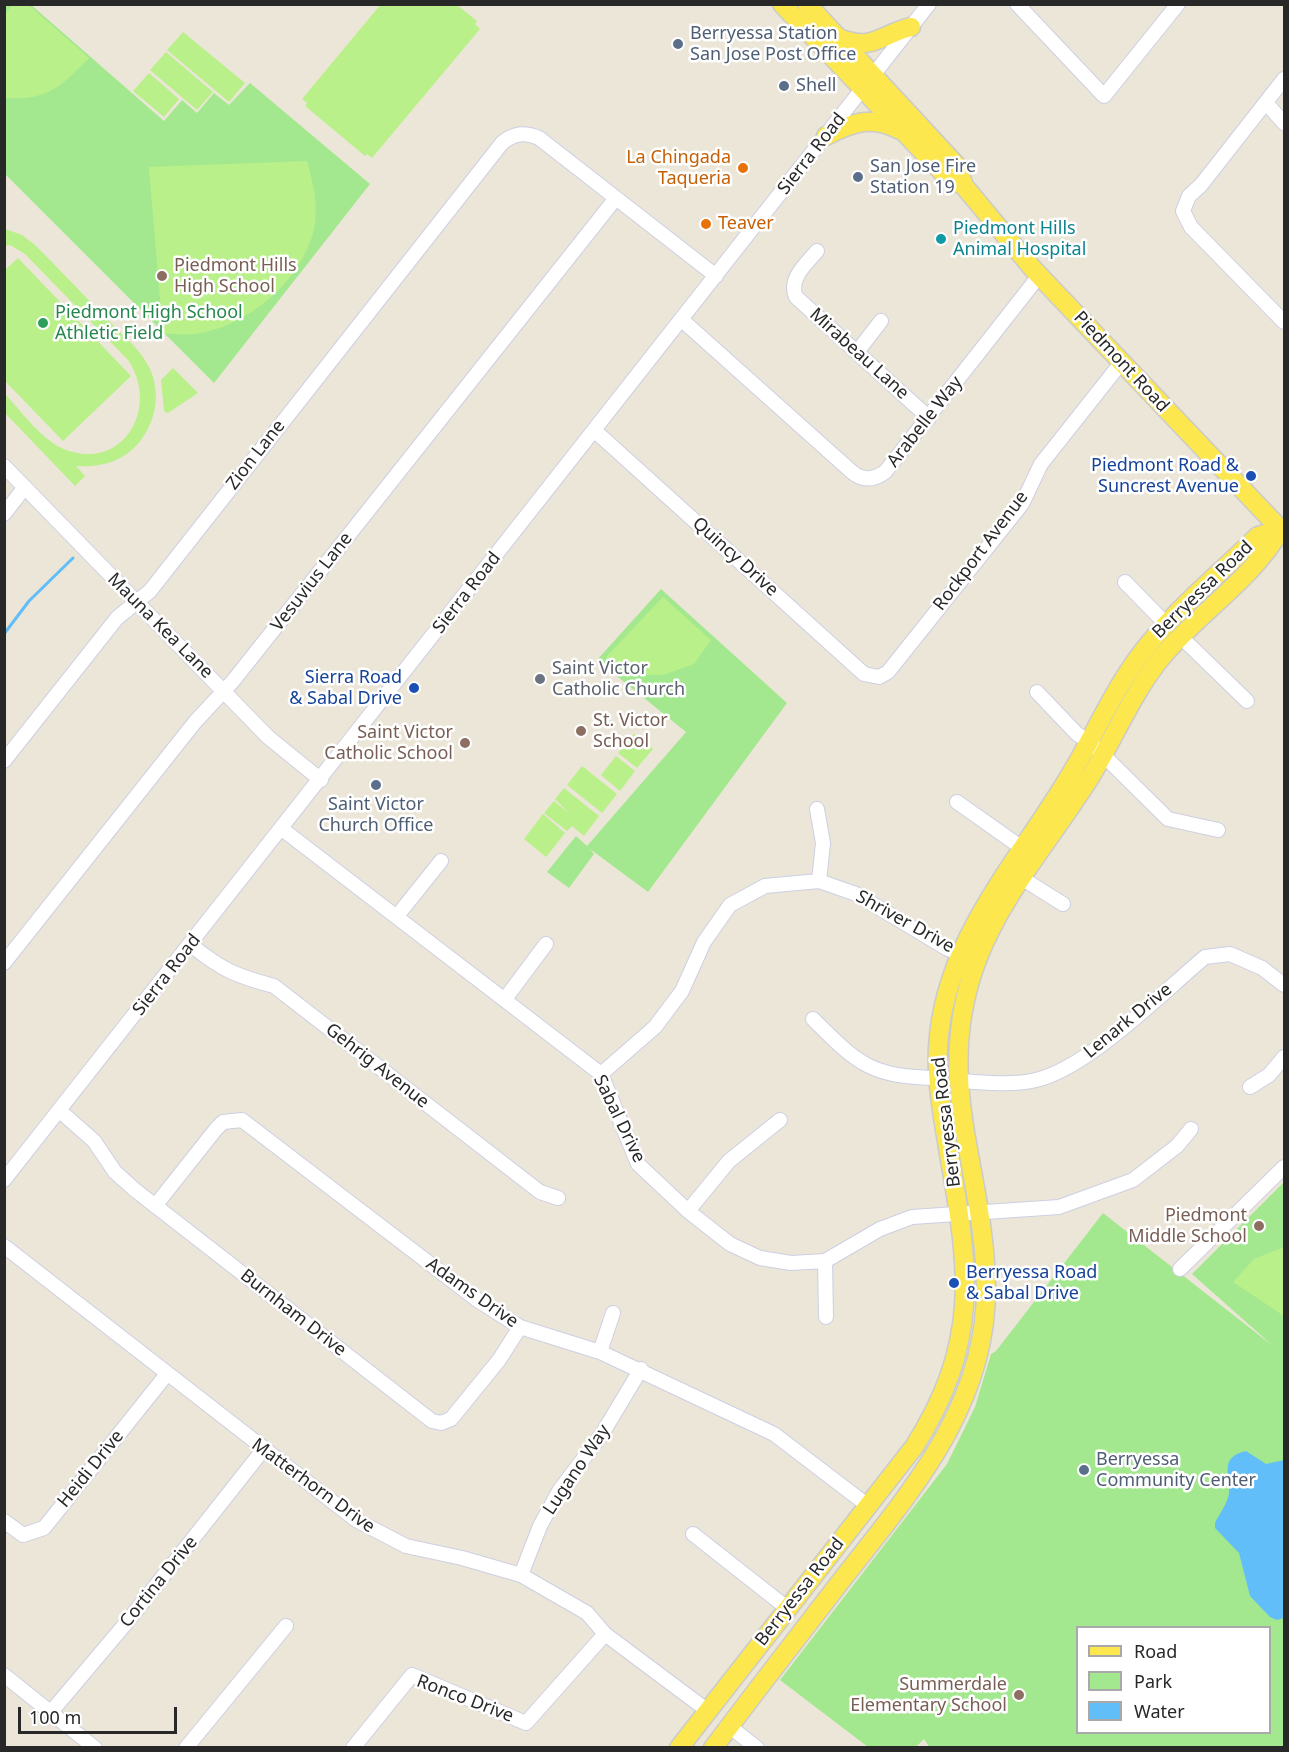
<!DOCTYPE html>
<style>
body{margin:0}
#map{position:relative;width:1289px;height:1752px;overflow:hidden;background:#ece6d8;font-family:"Noto Sans",sans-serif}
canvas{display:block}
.frame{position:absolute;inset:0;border:6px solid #282828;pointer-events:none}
.legend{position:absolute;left:1076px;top:1626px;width:195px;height:108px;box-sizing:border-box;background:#fff;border:2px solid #a9a9a9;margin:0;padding:8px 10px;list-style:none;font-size:18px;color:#282828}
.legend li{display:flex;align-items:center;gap:12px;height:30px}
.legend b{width:30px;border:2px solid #a9a9a9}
.scale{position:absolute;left:18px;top:1707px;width:159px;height:27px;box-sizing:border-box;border:3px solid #282828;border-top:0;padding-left:8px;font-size:18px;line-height:21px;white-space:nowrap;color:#282828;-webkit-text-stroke:4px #fff;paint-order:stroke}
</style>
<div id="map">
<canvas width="1289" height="1752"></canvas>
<div class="frame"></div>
<ul class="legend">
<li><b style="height:8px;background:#fce84e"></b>Road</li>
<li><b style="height:16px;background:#a3e88f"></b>Park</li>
<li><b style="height:16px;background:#61bef8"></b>Water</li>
</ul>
<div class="scale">100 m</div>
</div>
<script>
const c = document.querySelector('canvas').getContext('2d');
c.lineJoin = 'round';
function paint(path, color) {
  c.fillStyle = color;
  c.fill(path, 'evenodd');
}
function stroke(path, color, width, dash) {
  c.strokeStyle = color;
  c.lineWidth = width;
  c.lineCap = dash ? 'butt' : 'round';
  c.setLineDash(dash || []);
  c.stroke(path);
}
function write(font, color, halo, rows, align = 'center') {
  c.font = font + ' "Noto Sans",sans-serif';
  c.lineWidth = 5;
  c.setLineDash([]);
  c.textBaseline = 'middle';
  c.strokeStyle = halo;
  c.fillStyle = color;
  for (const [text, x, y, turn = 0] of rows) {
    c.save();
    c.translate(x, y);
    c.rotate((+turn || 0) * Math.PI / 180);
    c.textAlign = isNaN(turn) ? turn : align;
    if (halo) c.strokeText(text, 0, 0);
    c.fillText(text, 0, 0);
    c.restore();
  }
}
const green = new Path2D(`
 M30,4L164,121L182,100L197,113L214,93L229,105L250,83L370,184L214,383L5,174V5Z
 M661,589L787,703L648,892L590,849L594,854L569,888L547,872L576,836L587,846L686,732L597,660Z
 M1284,1182V1747L930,1748L924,1739L916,1747H868L780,1680L947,1464L975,1407L991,1354L996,1351L1103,1213L1273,1346L1192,1274ZM1078,1628H1270V1732H1078Z`);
const pitch = new Path2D(`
 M13,4L29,5L89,58C61,87 46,101 5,98V14Z
 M381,4L457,5L477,21L475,24L480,29L372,158L367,154L365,156L305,106L307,103L302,99Z
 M183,32L245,83L229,102L167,50Z
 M166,52L213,92L197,110L150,70Z
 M149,73L179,99L164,117L133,91Z
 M307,161C313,182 319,207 314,229C302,281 247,327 195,334C185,335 173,334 163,334L149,167Z
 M5,229L22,235L35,245C59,269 82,293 106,318C122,335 144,351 152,374C160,397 155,421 141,440C125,461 101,468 76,466L85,476L75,486L5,413V394C22,412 42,441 66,450C124,471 160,407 128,360L25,254L10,245L5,246Z
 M18,258L131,376L63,441L5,381V270Z
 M173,368L198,393L168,413L164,411L161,380Z
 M663,597L711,640L694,664L663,675L636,674L606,657Z
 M634,734L653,749L637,768L618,753Z
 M616,756L635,771L620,791L601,775Z
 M582,766L617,794L602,813L567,785Z
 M564,788L599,816L584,836L572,826L567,831L544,813L554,801L570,814L555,799Z
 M543,814L565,833L546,857L524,839Z
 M1284,1247V1316L1233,1282L1254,1259Z`);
const water = new Path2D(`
 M1246,1451L1266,1464L1284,1460V1618L1277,1620L1270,1617L1250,1596L1239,1553L1215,1528V1523C1219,1514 1228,1503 1229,1493C1230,1474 1219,1457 1246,1451Z`);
const stream = new Path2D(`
 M4,634L29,601L73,558`);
const minor = new Path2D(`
 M1017,4L1104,96L1178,4
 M1284,79L1201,185L1189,196L1183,211L1191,227L1284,322
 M1266,103L1284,123
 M817,251C806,264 788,279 796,297L929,418
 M682,320L852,472C863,481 874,480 885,472L1039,276
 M857,352L881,321
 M594,430L864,674L879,677L888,672L1022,504L1041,464L1121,363
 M4,466L268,737L321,780
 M4,514L25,487
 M1125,582L1166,624
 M1180,636L1247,701
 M1037,692L1077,734L1090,742L1168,819L1218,830
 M4,761L117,618L150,591L502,143C514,133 524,132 539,138L716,276
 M957,802L1022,848
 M817,809L823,843L819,881
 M282,829L601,1074L638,1164L688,1211L730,1244L760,1258L791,1263L825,1261L880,1229L912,1217L1059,1207L1133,1180L1177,1146L1191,1129
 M1023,879L1063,904
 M397,916L441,861
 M191,945C222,970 236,976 274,986L540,1192L558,1198
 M4,963L195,722L233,681L616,198
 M505,999L546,944
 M813,1019C859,1065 871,1077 939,1078
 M601,1074L655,1027L682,991L704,942L730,905L765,886L819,881L856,894L946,948L968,957
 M958,1081C982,1082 1012,1086 1036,1080C1088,1068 1162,993 1205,957L1230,954L1262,968L1284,985
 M1250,1087L1269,1075L1284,1057
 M60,1111L94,1141L115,1172L135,1190L432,1421L441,1423L451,1419L499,1360L520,1327
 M4,1180L929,4
 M155,1206L216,1129L223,1122L242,1120L476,1299L520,1327L600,1352L774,1434L867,1505
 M688,1211L729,1161L780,1120
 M4,1246L356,1520L406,1546L462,1558L521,1575L587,1613L605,1634L708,1711
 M825,1261L826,1317
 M1180,1269L1284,1167
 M600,1352L613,1313
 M4,1521L23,1535L44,1528L167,1374
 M693,1534L787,1608
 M521,1575L540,1526L559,1491L602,1434L641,1369
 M4,1675L95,1748
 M51,1712L127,1622L263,1450
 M729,1726L757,1748
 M186,1748L286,1626
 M353,1748L412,1675L526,1723L605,1634`);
const major = new Path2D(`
 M782,4L946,176L964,186
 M807,4L957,166L964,186L1034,270L1284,533
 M839,38C873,52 881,34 911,27
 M826,136C853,122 872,115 900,130
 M679,1748L914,1447C979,1344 970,1273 950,1160C944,1123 936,1084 938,1047C944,940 1017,864 1069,777C1096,733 1115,685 1148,645C1181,605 1221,572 1258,536L1281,529
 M713,1748C753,1695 793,1643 834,1590C904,1499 987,1411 986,1288C985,1168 931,1082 977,960C1002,894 1052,838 1089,779C1114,739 1131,695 1161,658C1197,614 1254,578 1281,529`);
const markers = [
 [678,44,6,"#5c6f8a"],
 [784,86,6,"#5c6f8a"],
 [743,168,6,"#e8710a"],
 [858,177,6,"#5c6f8a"],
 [706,224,6,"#e8710a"],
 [941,239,6,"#0f9aa8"],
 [162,276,6,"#8d6e63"],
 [43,323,6,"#2e9e5b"],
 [1251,476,6,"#1a4fb4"],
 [540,679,6,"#6b7280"],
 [414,688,6,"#1a4fb4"],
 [581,731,6,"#8d6e63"],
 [465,743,6,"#8d6e63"],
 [376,785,6,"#5c6f8a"],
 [1259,1226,6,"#8d6e63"],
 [954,1283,6,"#1a4fb4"],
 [1084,1470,6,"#5c6f8a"],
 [1019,1695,6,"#8d6e63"]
];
const serviceNames = [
 ["Berryessa Station",690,34],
 ["San Jose Post Office",690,55],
 ["Shell",796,86],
 ["San Jose Fire",870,167],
 ["Station 19",870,188],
 ["Saint Victor",376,805,"center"],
 ["Church Office",376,826,"center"],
 ["Berryessa",1096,1460],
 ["Community Center",1096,1481]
];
const streetNames = [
 ["Sierra Road",812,154,-52],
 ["Mirabeau Lane",859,354,42],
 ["Piedmont Road",1121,362,47],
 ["Arabelle Way",925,422,-52],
 ["Zion Lane",256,455,-52],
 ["Rockport Avenue",981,551,-53],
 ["Quincy Drive",735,557,42],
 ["Vesuvius Lane",312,582,-52],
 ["Berryessa Road",1203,590,-44],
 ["Sierra Road",467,593,-52],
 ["Mauna Kea Lane",160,626,45],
 ["Shriver Drive",905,922,29],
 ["Sierra Road",167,975,-52],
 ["Lenark Drive",1128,1021,-39],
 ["Gehrig Avenue",377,1066,38],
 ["Sabal Drive",619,1119,64],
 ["Berryessa Road",947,1122,-97],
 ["Adams Drive",472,1293,35],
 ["Burnham Drive",293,1313,38],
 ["Heidi Drive",91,1469,-51],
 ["Lugano Way",577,1470,-56],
 ["Matterhorn Drive",313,1486,36],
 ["Cortina Drive",159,1582,-51],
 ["Berryessa Road",800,1592,-52],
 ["Ronco Drive",465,1699,21]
];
const foodNames = [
 ["La Chingada",731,158],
 ["Taqueria",731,179],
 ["Teaver",718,224,"left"]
];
const cultureNames = [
 ["Piedmont Hills",953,229],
 ["Animal Hospital",953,250]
];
const educationNames = [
 ["Piedmont Hills",174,266,"left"],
 ["High School",174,287,"left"],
 ["St. Victor",593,721,"left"],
 ["School",593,742,"left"],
 ["Saint Victor",453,733],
 ["Catholic School",453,754],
 ["Piedmont",1247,1216],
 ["Middle School",1247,1237],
 ["Summerdale",1007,1685],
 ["Elementary School",1007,1706]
];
const leisureNames = [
 ["Piedmont High School",55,313],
 ["Athletic Field",55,334]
];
const transitNames = [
 ["Piedmont Road &",1239,466],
 ["Suncrest Avenue",1239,487],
 ["Sierra Road",402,678],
 ["& Sabal Drive",402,699],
 ["Berryessa Road",966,1273,"left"],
 ["& Sabal Drive",966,1294,"left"]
];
const worshipNames = [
 ["Saint Victor",552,669],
 ["Catholic Church",552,690]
];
paint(green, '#a3e88f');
paint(pitch, '#b9f08a');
paint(water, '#61bef8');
stroke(stream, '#61bef8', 3);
stroke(minor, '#cdcfe3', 16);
stroke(major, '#cbcbcb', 21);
stroke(minor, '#fff', 14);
stroke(major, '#fce84e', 18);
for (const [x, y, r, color] of markers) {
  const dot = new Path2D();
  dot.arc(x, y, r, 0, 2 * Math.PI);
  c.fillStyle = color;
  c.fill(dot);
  stroke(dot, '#fff', 2);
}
write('18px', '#4e5e75', '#fff', serviceNames, 'left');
write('18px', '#282828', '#fff', streetNames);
write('18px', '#c56008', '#fff', foodNames, 'right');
write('18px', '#0d838f', '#fff', cultureNames, 'left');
write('18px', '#785e54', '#fff', educationNames, 'right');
write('18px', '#27864d', '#fff', leisureNames, 'left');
write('18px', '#164399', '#fff', transitNames, 'right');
write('18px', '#5b616d', '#fff', worshipNames, 'left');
</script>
